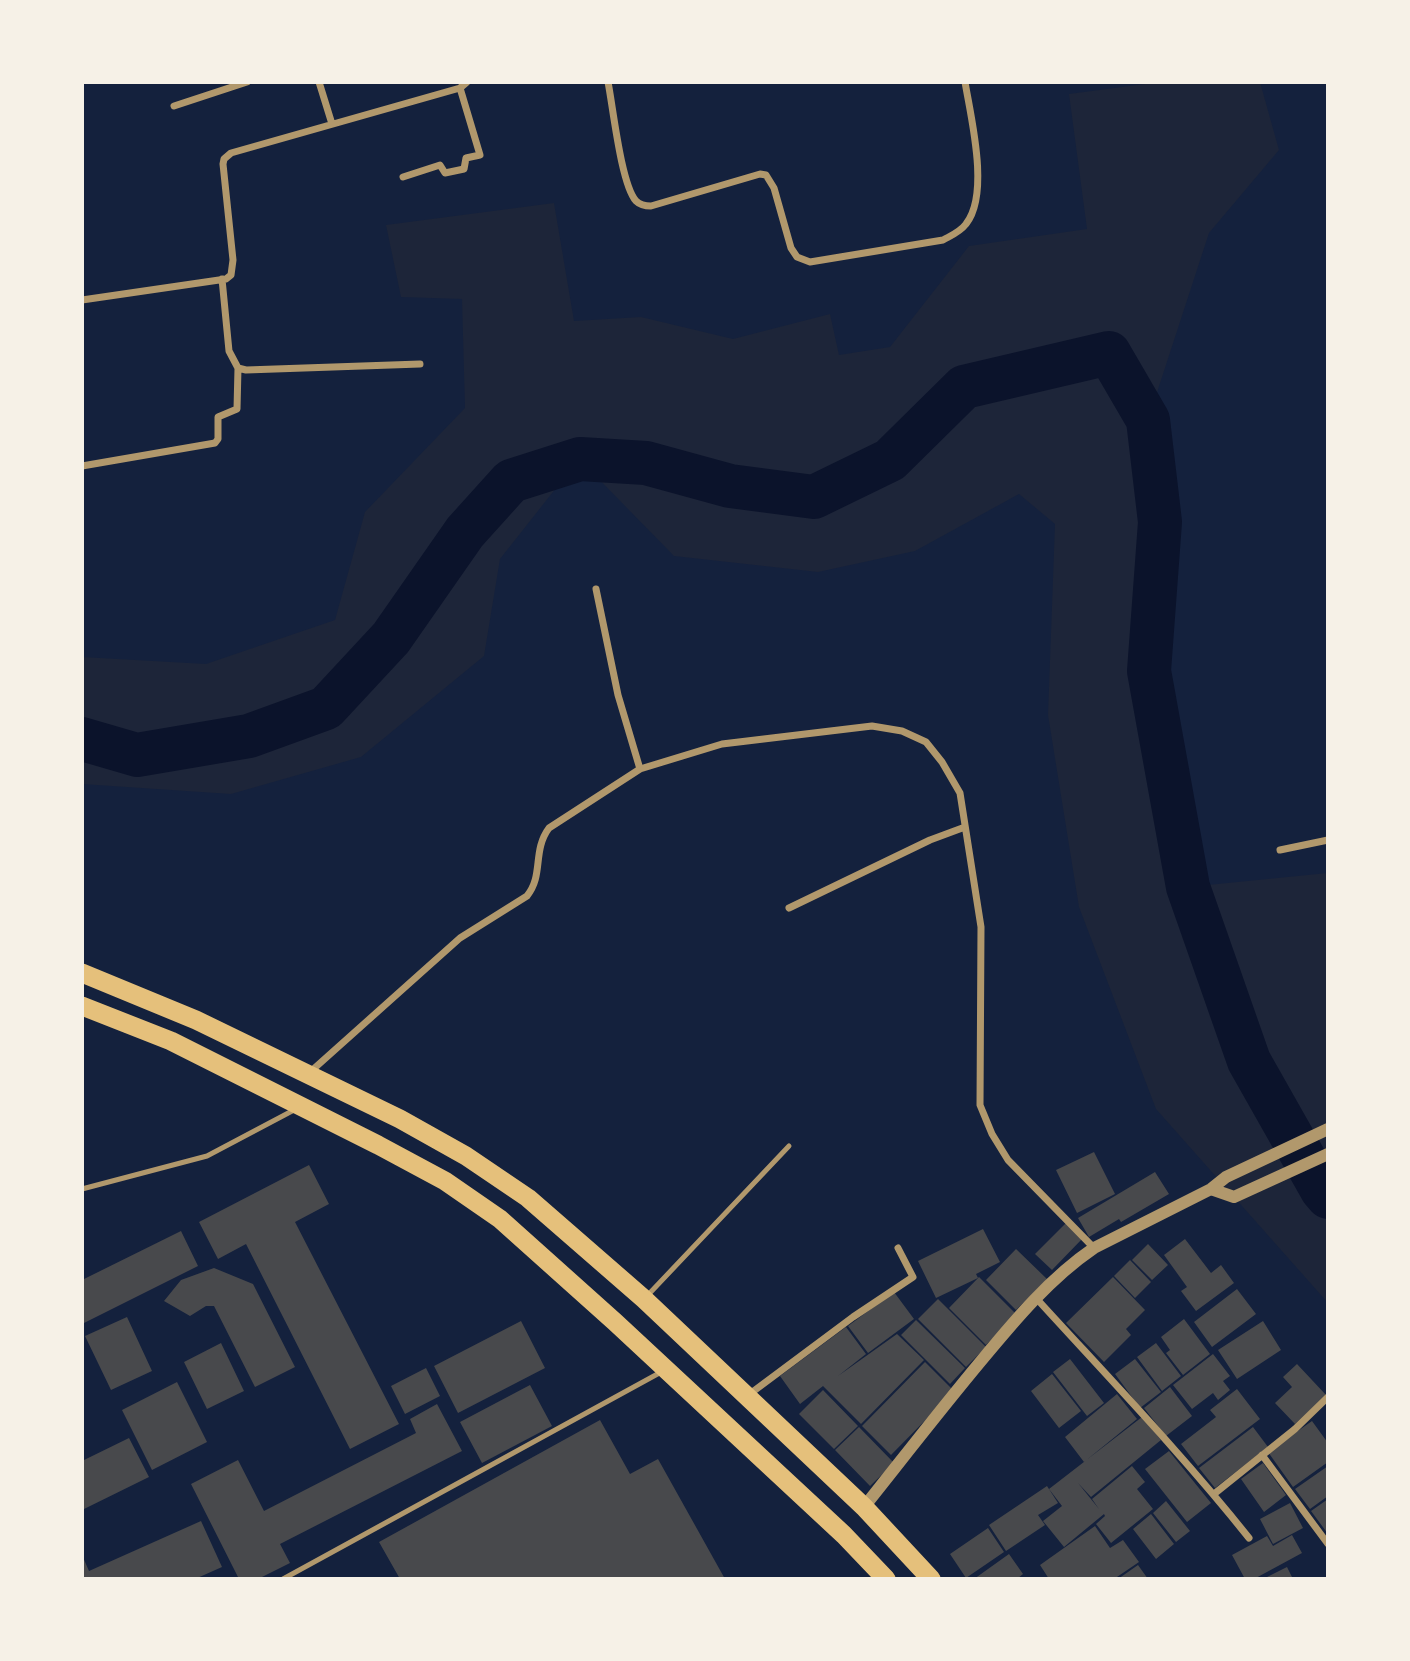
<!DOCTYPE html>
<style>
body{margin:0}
#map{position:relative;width:1410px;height:1661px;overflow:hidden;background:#14213d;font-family:"Roboto Serif",serif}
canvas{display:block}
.frame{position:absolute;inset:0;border:84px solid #f6f1e7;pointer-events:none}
</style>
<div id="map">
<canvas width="1410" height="1661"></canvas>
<div class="frame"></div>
</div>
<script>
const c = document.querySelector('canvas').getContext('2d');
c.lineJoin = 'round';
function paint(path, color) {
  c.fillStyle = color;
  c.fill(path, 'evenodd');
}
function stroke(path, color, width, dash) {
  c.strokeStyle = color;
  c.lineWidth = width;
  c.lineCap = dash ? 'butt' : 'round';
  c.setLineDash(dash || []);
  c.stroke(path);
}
const green = new Path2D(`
 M1160,82H1260L1279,150L1209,233L1148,420L1160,527L1149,671L1188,887L1328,873V1303L1156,1109L1079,907L1048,715L1055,524L1019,494L915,551L818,572L674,556L579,459L500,559L484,656L361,757L231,794L82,784V657L206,664L335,620L365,512L465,408L462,299L401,297L386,225L554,203L574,321L641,317L733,339L830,314L839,355L890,347L969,246L1087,229L1069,94Z`);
const river = new Path2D(`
 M82,739L137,755L249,736L326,708L391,638L465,532L511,481L580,459L646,463L730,486L814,497L890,460L964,387L1109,353L1148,420L1160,522L1149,671L1188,887L1249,1061L1322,1190L1328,1197`);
const building = new Path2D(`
 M1094,1152L1115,1194L1077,1213L1056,1170Z
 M309,1165L329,1204L295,1222L399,1424L350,1449L246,1244L218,1259L199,1222Z
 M1155,1172L1169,1194L1121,1222L1119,1219L1089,1237L1078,1218Z
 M1066,1223L1082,1239L1052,1270L1035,1254Z
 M983,1229L1000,1262L976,1274L978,1278L936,1298L918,1261Z
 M181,1231L198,1266L82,1324V1280Z
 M1185,1239L1211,1273L1221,1265L1234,1283L1196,1311L1181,1291L1187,1287L1164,1255Z
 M1148,1244L1168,1265L1152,1280L1132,1260Z
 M1016,1249L1047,1279L1016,1310L986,1280Z
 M1130,1260L1151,1282L1135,1298L1114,1276Z
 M214,1268L253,1284L295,1367L255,1387L214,1306H206L190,1316L164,1301L181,1280Z
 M979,1277L1016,1314L986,1345L949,1308Z
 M1113,1277L1145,1310L1126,1329L1131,1335L1104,1362L1066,1323Z
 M1237,1289L1256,1314L1212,1347L1194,1322Z
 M894,1292L914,1319L868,1353L848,1326Z
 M938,1299L986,1347L966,1367L918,1319Z
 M127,1317L152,1371L111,1390L85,1336Z
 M1184,1319L1210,1354L1183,1375L1166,1353L1170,1350L1161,1337Z
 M916,1320L965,1368L950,1384L901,1335Z
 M521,1321L545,1368L458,1413L434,1366Z
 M1263,1321L1281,1350L1237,1379L1218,1350Z
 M846,1327L866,1354L838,1376L897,1334L924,1360L861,1424L823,1386L800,1404L780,1376Z
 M221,1343L244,1391L207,1409L184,1362Z
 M1156,1343L1181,1376L1162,1391L1137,1357Z
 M1213,1354L1230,1376L1223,1381L1230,1390L1218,1400L1213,1393L1192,1409L1173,1385Z
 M1070,1359L1104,1403L1087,1416L1053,1372Z
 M1135,1359L1161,1392L1140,1408L1115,1374Z
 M925,1362L954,1391L891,1455L862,1426Z
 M1297,1364L1326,1395L1295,1424L1275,1403L1292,1387L1283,1377Z
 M426,1368L440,1396L405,1414L391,1386Z
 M1052,1374L1081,1411L1059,1428L1031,1391Z
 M177,1382L207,1442L152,1470L122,1410Z
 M530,1385L552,1426L482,1463L460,1422Z
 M1170,1387L1192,1416L1166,1436L1144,1408Z
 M1237,1389L1260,1419L1198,1466L1181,1444L1216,1417L1210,1410Z
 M823,1390L858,1426L834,1449L799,1414Z
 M1117,1394L1137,1419L1084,1462L1065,1437Z
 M437,1404L462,1451L280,1544L290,1563L258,1579H239L191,1484L238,1460L264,1511L416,1433L410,1419Z
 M1142,1417L1161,1440L1091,1497L1078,1483L1099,1509L1092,1499L1132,1466L1145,1482L1137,1489L1153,1509L1111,1543L1096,1524L1105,1516L1104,1514L1064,1547L1043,1521L1062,1506L1049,1489Z
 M600,1420L630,1474L658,1459L725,1579H400L379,1542Z
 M1312,1421L1328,1443V1462L1293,1487L1268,1452Z
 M859,1427L894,1463L870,1486L835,1450Z
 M1253,1427L1268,1447L1215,1488L1199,1468Z
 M129,1438L149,1477L82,1510V1461Z
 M1169,1451L1211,1503L1187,1522L1145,1469Z
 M1263,1463L1286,1495L1264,1512L1241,1479Z
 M1328,1466V1496L1310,1509L1295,1489Z
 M1047,1486L1058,1503L1038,1515L1045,1525L1006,1551L989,1525Z
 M1328,1499V1534L1311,1511Z
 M1166,1501L1190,1531L1176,1542L1153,1513Z
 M1290,1503L1303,1528L1273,1544L1260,1519Z
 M1151,1514L1174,1544L1156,1559L1133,1529Z
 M201,1521L222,1567L195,1579H82V1555L89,1571Z
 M1095,1526L1110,1548L1123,1540L1139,1562L1114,1579H1049L1040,1565Z
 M988,1528L1004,1552L966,1578L950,1554Z
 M1292,1535L1302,1553L1254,1579H1245L1232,1555L1267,1536L1273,1546Z
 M1009,1554L1023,1574L1017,1579H974Z
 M1138,1565L1148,1579H1118Z
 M1287,1567L1293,1579H1263Z`);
const service = new Path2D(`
 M82,1189L207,1156L294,1110
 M647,1296L789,1146
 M283,1579L663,1371`);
const minor = new Path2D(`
 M319,82L332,124
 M608,82C613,107 621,184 636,201C640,205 645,206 651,206L760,174L766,175L774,188L791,248L797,257L810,262L943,240C952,235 960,232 966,224C990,194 971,118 965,82
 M174,106L247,82
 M403,177L440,165L445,173L464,169L466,158L480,155L460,88
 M222,279L229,351L238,368L246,370L420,364
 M82,300L226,279L231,275L233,260L223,164L224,159L231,153L460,88L467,82
 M82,466L215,443L218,439V417L237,409L238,368
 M596,589L618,695L640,769
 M1280,850L1328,840
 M789,908L930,840L965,827
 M309,1073L460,938L527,896C544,875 532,851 549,828L640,769L722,744L872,726L902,731L926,742L942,762L960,793L981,927L980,1105L992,1134L1008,1160L1094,1248
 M1036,1298C1108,1377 1182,1454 1249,1538
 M747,1396L853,1317L913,1277L898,1248
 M1262,1455L1328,1544
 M1214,1494L1295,1429L1328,1397`);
const tertiary = new Path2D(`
 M1211,1189L1234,1197L1328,1154
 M864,1507C903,1458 941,1409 981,1361C1015,1320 1050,1278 1094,1248L1211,1189L1226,1177L1328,1129`);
const trunk = new Path2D(`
 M82,973L196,1020L400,1119L466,1156L528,1198L644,1299L864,1507L931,1579
 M82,1006L171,1041L378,1145L445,1181L500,1219L615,1322L844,1535L886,1579`);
paint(green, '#1d2539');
stroke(river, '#0b132b', 44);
paint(building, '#48494c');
stroke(service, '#b1986c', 5);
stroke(minor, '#b1986c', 7);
stroke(tertiary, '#b1986c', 12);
stroke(trunk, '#e5c07b', 19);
</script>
